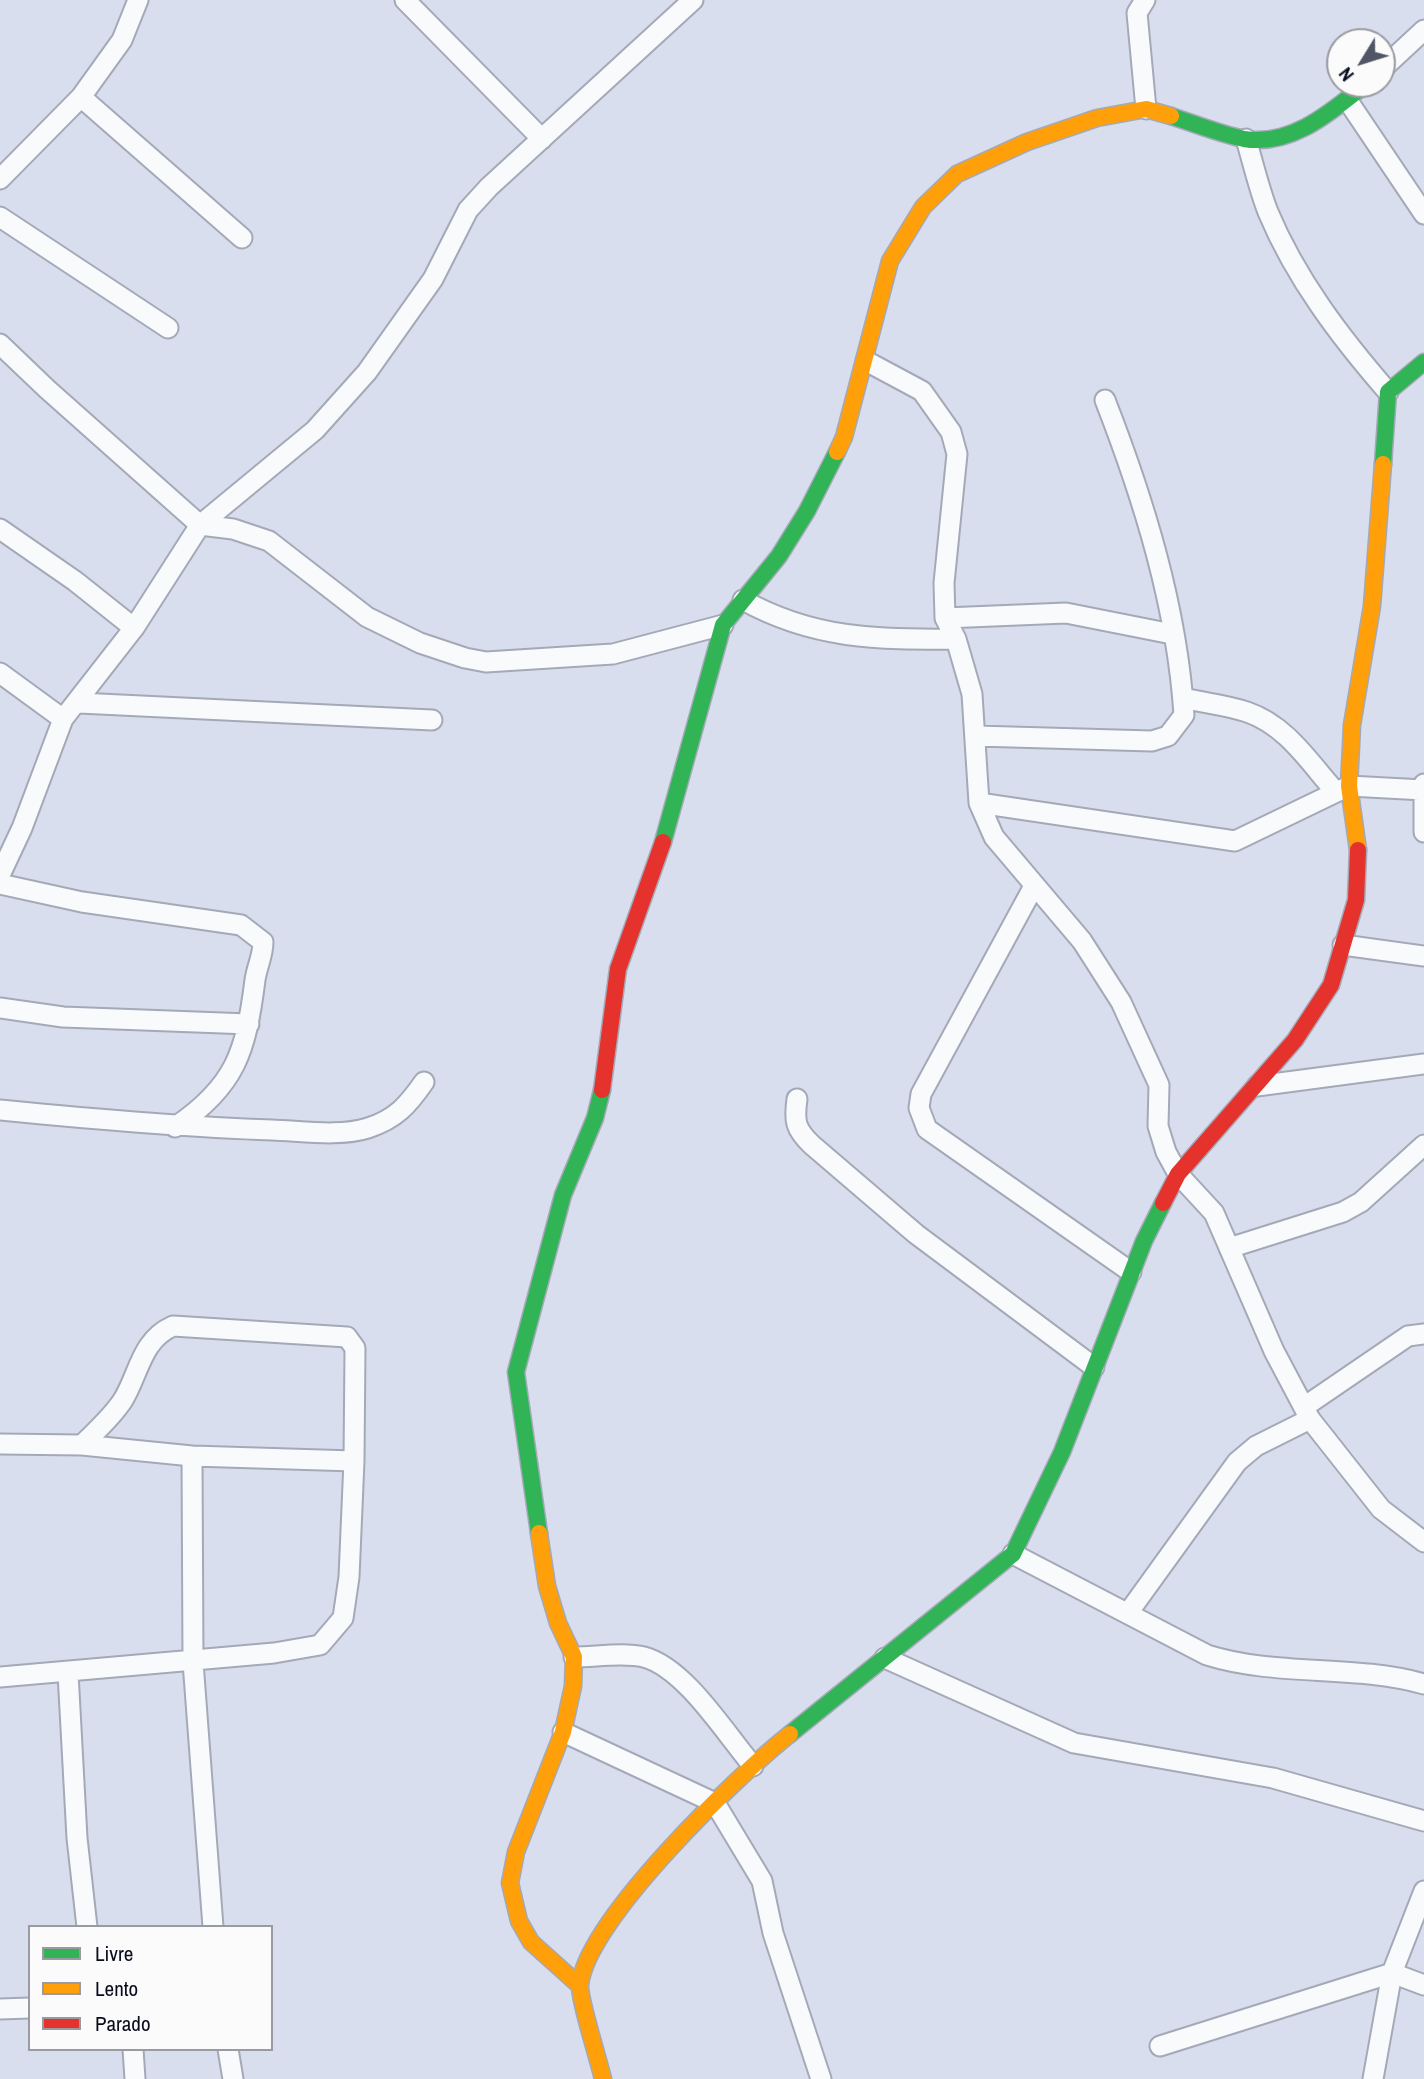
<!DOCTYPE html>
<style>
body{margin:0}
#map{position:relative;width:1424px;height:2079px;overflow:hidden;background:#d9deee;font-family:"Archivo Narrow",sans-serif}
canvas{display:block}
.legend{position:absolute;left:28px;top:1925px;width:245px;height:126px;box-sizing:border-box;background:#fbfbfb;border:2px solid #9a9ba2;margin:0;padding:9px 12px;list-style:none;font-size:21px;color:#080c1c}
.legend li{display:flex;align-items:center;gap:14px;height:35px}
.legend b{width:35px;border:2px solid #9a9ba2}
.north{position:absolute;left:1326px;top:28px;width:70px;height:70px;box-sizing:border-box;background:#fbfbfb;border:2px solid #9a9ba2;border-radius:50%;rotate:232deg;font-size:19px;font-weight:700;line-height:28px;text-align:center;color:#080c1c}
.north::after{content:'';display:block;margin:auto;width:24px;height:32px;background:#515666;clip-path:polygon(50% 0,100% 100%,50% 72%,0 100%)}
</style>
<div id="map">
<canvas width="1424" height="2079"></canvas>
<ul class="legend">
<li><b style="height:9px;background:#30b455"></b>Livre</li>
<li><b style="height:9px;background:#ff9f0a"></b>Lento</li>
<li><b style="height:9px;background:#e5322d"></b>Parado</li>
</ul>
<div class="north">N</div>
</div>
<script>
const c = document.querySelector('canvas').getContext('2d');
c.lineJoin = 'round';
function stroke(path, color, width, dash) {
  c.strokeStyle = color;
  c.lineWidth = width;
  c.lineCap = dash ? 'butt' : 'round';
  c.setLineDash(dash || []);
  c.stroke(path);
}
const street = new Path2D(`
 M405,0L542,139
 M1145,0L1137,13L1146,109
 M1382,69L1424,30
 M81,97L242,238
 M1348,101L1424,214
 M1246,139C1253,163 1259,189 1268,212C1296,279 1341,338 1388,392
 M0,179L81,97L122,40L138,0
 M0,217L168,328
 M0,344L47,389L200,525L233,529L269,541L367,617L420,643L465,658L486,662L613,654L723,625
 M866,361L922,391L951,432L957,454L944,583L945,618L956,639L972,694L979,803L994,837L1082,941L1121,1002L1159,1085L1158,1126L1166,1152L1178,1174L1214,1213L1274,1351L1310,1419L1381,1509L1424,1542
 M0,529L75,581L134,628
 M743,600C813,639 878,640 956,639
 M945,618L1066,613L1172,634
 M0,673L63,719
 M1183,698C1204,703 1227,705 1247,712C1286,725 1309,762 1335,791
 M79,703L432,720
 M976,736L1152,741L1168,736L1184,715C1177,607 1144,500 1105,400
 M1424,784V832
 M979,803L1235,841L1349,786L1424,790
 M0,875L22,828L63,719L134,628L200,525L315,430L367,372L433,279L468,210L489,187L693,0
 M0,884L82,902L241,925L263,942C263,956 257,966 255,980C246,1051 236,1086 175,1127
 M1034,886L921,1094L919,1108L927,1129L1131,1272
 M1343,945L1424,956
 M0,1008L63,1017L249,1024
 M1257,1086L1424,1064
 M797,1099C794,1121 795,1129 812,1145L916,1234L1094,1367
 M0,1110C91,1119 181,1127 272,1130C302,1131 340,1137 368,1128C396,1119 408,1105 424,1082
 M1229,1248L1343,1212L1361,1202L1424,1145
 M1304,1407L1408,1336L1424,1334
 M0,1444L82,1445L192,1456L354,1461
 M192,1456L193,1662L213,1927
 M1013,1554L1207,1655C1277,1677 1353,1664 1424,1684
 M1128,1613L1237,1462L1256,1446L1310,1419
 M574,1657C595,1657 624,1652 644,1657C685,1668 725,1733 753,1766
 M885,1658L1074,1743L1273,1778L1424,1821
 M68,1673L77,1838L87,1927
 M0,1677L274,1653L320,1645L343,1618L349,1577L354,1461L355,1348L347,1337L173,1326C141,1340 139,1374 123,1400C112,1417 96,1431 82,1445
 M563,1732L715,1803L762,1881L773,1933L821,2079
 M0,2009L30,2008
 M1160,2046L1392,1973L1424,1891
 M133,2049L135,2079
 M228,2049L233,2079
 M1373,2079L1392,1973L1424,1985`);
const fast = new Path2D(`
 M1171,116C1195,124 1220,134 1244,139C1292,147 1332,111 1366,84
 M1383,464L1388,392L1424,362
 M663,842L723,625L779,556L807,511L837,452
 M539,1533L516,1372L563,1195L595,1118L602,1090
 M790,1734L1013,1554L1062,1452L1144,1241L1163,1203`);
const slow = new Path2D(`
 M837,452L844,437L890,261L923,207L957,174L1027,142L1097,118L1146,109L1171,116
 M1358,850L1349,786L1352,725L1372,606L1383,464
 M539,1533L547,1586L558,1623L574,1657L573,1686L563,1732L516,1852L510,1883L519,1921L531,1942L580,1986
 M603,2079C599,2061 579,1999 580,1985C586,1921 738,1775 790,1734`);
const jam = new Path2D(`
 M602,1090L618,969L663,842
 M1163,1203L1178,1174L1295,1040L1331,985L1356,900L1358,850`);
stroke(street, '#a4a9b8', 23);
stroke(fast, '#a4a9b8', 19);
stroke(slow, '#a4a9b8', 19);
stroke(jam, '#a4a9b8', 19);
stroke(street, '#f9fafc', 19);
stroke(fast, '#30b455', 16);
stroke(slow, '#ff9f0a', 16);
stroke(jam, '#e5322d', 16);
</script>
